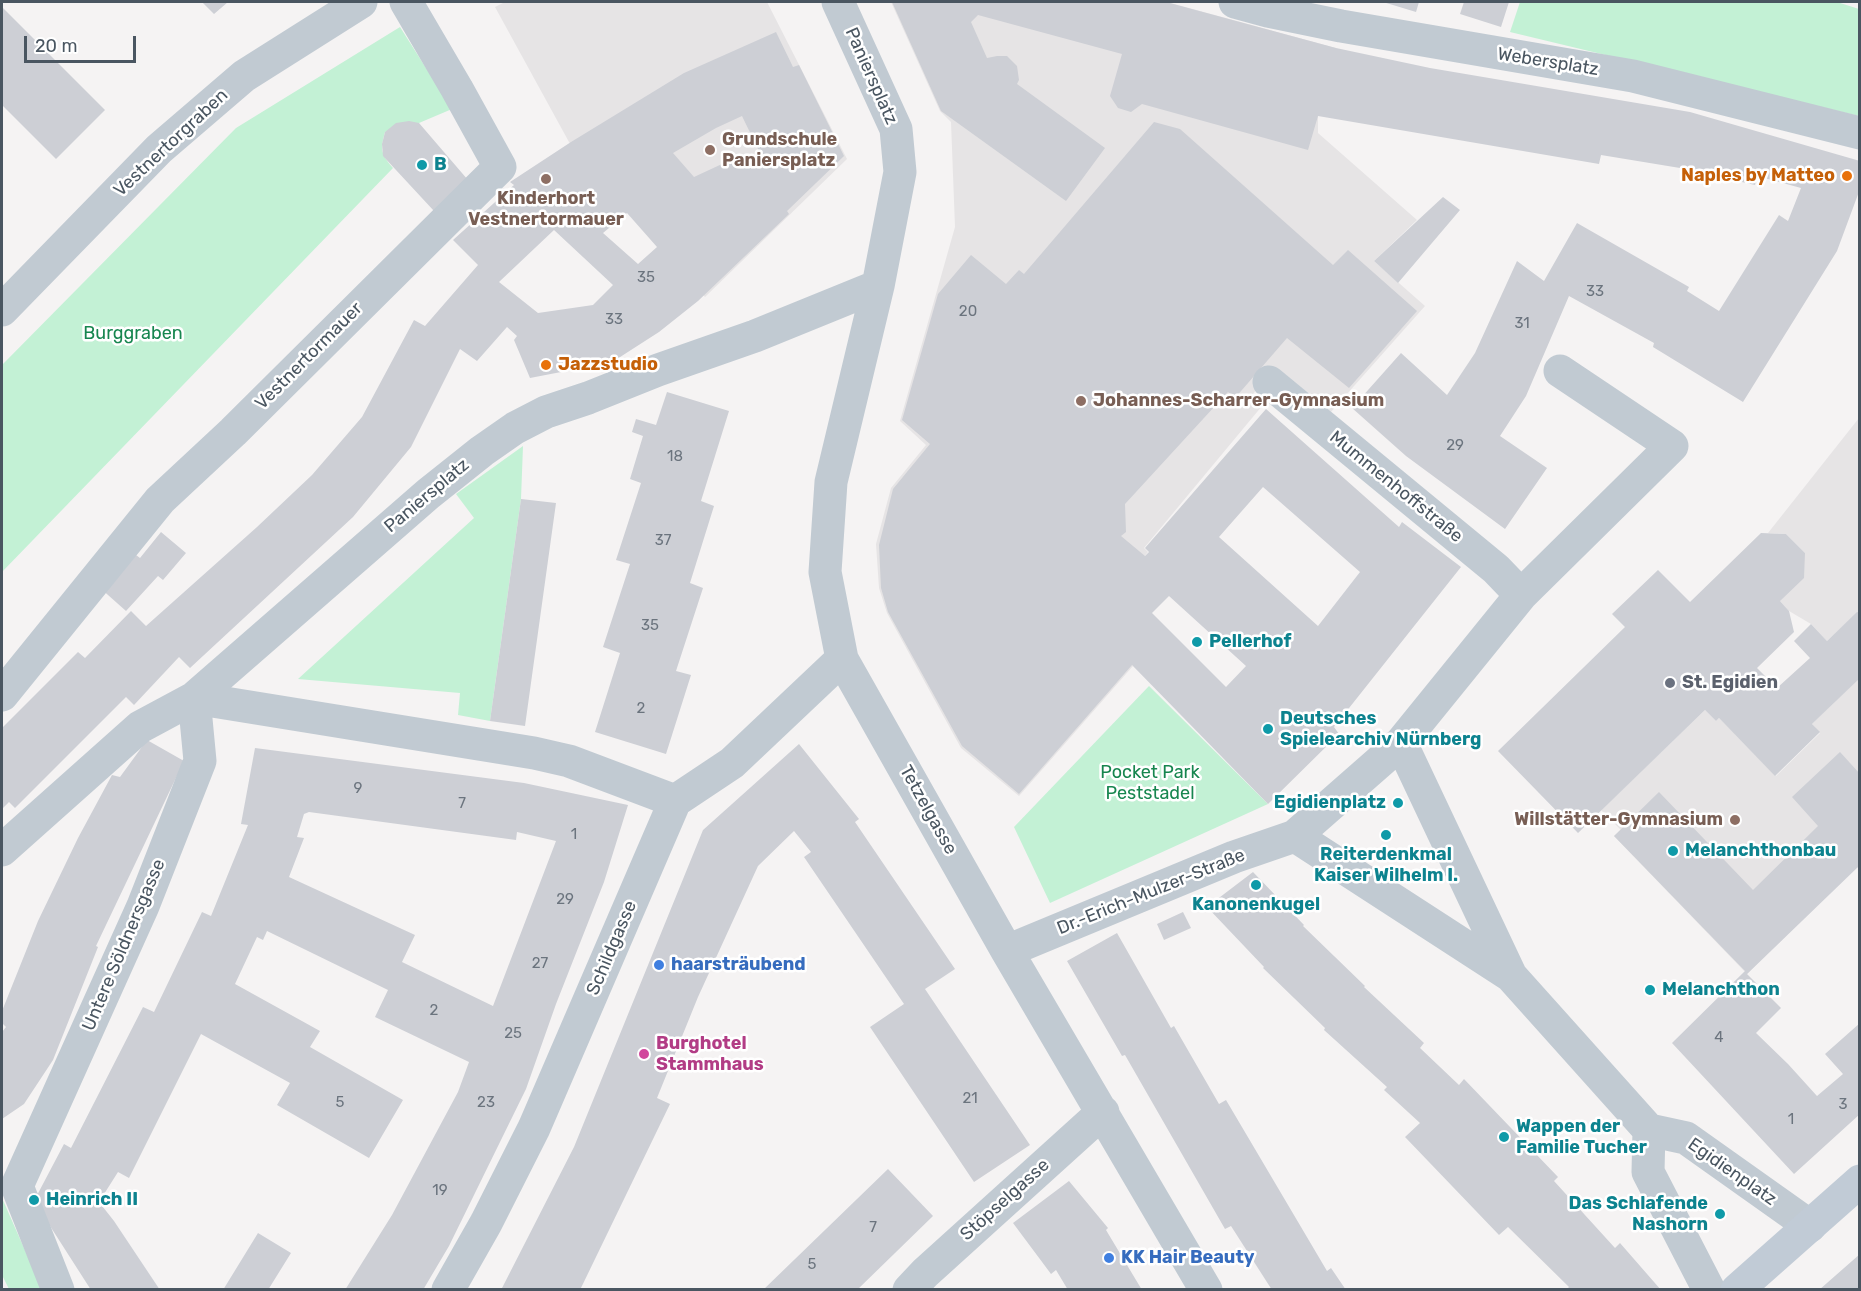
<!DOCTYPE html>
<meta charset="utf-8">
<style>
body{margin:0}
#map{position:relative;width:1861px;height:1291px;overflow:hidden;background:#f5f3f3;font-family:Rubik,sans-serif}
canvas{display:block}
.frame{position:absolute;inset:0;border:3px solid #4a5661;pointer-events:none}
.scale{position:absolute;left:24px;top:36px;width:112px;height:27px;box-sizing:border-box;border:3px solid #4a5661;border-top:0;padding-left:8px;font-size:18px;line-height:21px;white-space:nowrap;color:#4a5661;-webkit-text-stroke:4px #fff;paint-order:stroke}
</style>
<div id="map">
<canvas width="1861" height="1291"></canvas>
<div class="frame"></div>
<div class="scale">20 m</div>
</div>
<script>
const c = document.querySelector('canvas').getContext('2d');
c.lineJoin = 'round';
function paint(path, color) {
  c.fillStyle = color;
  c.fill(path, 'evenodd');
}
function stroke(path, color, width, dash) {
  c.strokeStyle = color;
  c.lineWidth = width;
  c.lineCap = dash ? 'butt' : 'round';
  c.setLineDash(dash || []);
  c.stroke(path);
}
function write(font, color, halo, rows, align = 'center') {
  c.font = font + ' Rubik,sans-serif';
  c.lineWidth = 5;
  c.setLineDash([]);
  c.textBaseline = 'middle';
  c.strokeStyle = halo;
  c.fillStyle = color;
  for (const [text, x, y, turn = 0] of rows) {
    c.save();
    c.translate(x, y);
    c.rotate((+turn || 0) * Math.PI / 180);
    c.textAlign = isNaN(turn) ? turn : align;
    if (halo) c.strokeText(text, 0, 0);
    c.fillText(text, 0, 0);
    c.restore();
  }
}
const education = new Path2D(`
 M505,2H767L847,159L705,297L629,214L569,142L495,7Z
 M891,2H1167L1336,48L1318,116V133L1417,220L1374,261L1425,306L1331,412L1277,368L1251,396L1262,406L1144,548L1148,552L1089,623L1133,666L1019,796L961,748L887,613L879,588L876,544L891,488L926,445L900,421L955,227L951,122L940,111Z
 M1859,418V613H1857L1827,641L1811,624L1789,611L1780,601L1805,553L1786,534L1768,533Z
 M1859,678V869L1857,867L1747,974L1614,836L1621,830L1601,810L1705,710L1716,721L1719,718L1776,776L1820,733L1812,724Z`);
const green = new Path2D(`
 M1520,2H1837L1859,9V116L1510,32Z
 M400,27L452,109L419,123L385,132C380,150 381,154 393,168L2,572V365L236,128Z
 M523,446L521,499L490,721L458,715L460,693L298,679L474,518L456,494Z
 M1149,686L1268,804L1050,903L1014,827Z
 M2,1198L42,1289H9L2,1275Z`);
const building = new Path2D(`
 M202,2H228L214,14Z
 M892,2H1166L1336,48L1430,68L1690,112L1860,161V189L1837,251L1743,402L1653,347L1654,343L1569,296L1526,396L1500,436L1547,468L1505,529L1406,456L1352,408L1401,353L1447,395L1475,353L1517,261L1544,281L1577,223L1689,287L1687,291L1719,311L1779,215L1788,221L1801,188L1757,176L1755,185L1680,168L1601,155L1599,164L1318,116L1308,150L1142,104L1131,112L1118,108L1110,96L1122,54L978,15L971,22L987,58L997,56H1007L1017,66L1019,80L1017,84L1105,148L1066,201L941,111Z
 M1383,2H1419L1416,12Z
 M1464,2H1509L1501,27L1460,14Z
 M2,7L105,110L56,159L2,105Z
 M776,32L793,67L799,65L844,156L787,211L789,214L698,301L659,332L617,359L587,367L530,378L514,340L517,336L507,327L477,361L460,349L411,447L353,517L190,668L179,657L134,705L126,697L15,808L9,802L2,809V728L78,652L85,658L131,611L146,626L257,527L312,475L362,417L414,320L425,326L478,265L453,240L514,185L510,182L571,142L684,73ZM742,116L759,151L744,164L737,157L694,177L673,153L716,128ZM627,213L657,247L638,264L603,233ZM554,230L613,285L593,305L538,313L499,282Z
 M409,121L419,123L468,180L434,211L383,156L382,144L385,132L396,123Z
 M1154,122L1180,129L1333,265L1348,250L1417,311L1349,388L1287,338L1235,398L1228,392L1226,394L1125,504L1126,532L1121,536L1145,556L1149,552L1145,548L1266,409L1399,527L1402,522L1461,567L1334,727L1339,734L1268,804L1132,665L1019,794L962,746L888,612L881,588L879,545L893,489L930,444L902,420L938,294L971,255L1006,284L1019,270L1024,274ZM1263,487L1360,572L1318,626L1219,537ZM1169,596L1246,666L1226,687L1152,613Z
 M1443,197L1460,210L1398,283L1374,261Z
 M667,392L729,411L701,501L714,506L690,583L703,588L676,671L691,675L666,754L595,732L620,653L603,647L630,564L616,560L641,483L630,479L643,436L632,432L636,419L656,425Z
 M521,499L556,503L525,726L490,721Z
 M161,532L186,553L163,580L158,576L126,611L99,587L132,552L140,558Z
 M1761,533L1786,534L1805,553L1804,578L1780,601L1789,611L1794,632L1757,668L1777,688L1810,658L1794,641L1811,624L1827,641L1857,612L1860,613V678L1812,724L1820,732L1775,776L1719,718L1716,721L1705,710L1578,833L1498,751L1625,627L1612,614L1658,570L1690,602Z
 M147,740L184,761L96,946L98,947L53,1060L24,1104L2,1119V1032L6,1027L2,1023V1011L38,921L78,838L112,775L120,777Z
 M799,744L859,819L855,822L955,969L925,989L1030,1145L974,1182L870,1027L904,1004L804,857L811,852L794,831L758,866L698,997L657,1098L670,1104L580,1290H501L574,1147L703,830Z
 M255,748L524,783L628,805L604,882L556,1004L526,1089L449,1246L423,1290H345L392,1215L458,1092L469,1062L375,1017L388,990L267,931L263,940L257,937L235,984L320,1031L310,1047L403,1100L369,1158L277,1105L290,1083L201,1034L129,1178L118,1172L99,1202L114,1221L160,1290H91L34,1201L64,1144L71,1148L143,1007L154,1012L202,912L211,916L248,825L241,824ZM309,812L516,840L517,832L556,841L493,1006L402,962L415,935L289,877L304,838L297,837L304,814Z
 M1840,752L1860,774V869L1858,867L1747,974L1781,1008L1756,1033L1788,1064L1817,1096L1843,1074L1825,1054L1860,1023V1114L1794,1174L1672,1043L1745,971L1614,836L1659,792L1753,890L1818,826L1792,797Z
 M1253,872L1304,925L1303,926L1365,986L1364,987L1424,1043L1420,1048L1459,1085L1464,1079L1558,1177L1554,1181L1615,1248L1620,1243L1661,1290H1566L1569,1287L1508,1227L1499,1235L1405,1137L1420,1123L1384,1090L1387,1087L1324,1030L1325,1028L1263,968L1264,967L1207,907Z
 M1183,912L1191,928L1164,940L1157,924Z
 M1117,933L1171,1028L1174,1026L1219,1104L1226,1100L1327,1271L1331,1268L1346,1290H1272L1231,1226L1225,1229L1125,1055L1122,1056L1067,961Z
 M888,1169L933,1216L857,1290H763Z
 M1069,1181L1108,1228L1106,1230L1142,1290H1068L1056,1270L1051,1274L1013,1223Z
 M258,1233L291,1253L268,1290H223Z
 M1860,1254V1290H1819Z`);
const street = new Path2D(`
 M838,2L896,129L900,172L878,286L831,482L825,572L842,659L1007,951L1206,1290
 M1235,2L1268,11L1341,26L1633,76L1860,133
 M2,310L159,149L244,76L361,2
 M1269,382L1496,569L1521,595
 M2,695L160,500L233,432L500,167L457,89L406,2
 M675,801L569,761L534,753L194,698L428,494L482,451L515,428L546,412L588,398L658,370L755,336L878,286
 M1295,836L1511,976L1401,743
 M2,850L140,727L194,698L200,761L143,906L17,1186L58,1290
 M1007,951L1234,857L1295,836L1401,743L1521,595L1672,446L1560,371
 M1511,976L1649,1130
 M448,1290L486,1223L534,1128L675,801L732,763L842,659
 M909,1290L925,1273L1103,1112
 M1709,1290L1648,1172L1649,1130L1686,1138L1810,1226`);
const secondary = new Path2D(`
 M1737,1290L1860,1181`);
const markers = [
 [710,150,6,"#8d6e63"],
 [422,165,6,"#0f9aa8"],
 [1847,176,6,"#e8710a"],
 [546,179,6,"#8d6e63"],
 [546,365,6,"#e8710a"],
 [1081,401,6,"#8d6e63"],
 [1197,642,6,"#0f9aa8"],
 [1670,683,6,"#6b7280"],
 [1268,729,6,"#0f9aa8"],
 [1398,803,6,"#0f9aa8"],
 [1735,820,6,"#8d6e63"],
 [1386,835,6,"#0f9aa8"],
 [1673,851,6,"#0f9aa8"],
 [1256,885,6,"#0f9aa8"],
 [659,965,6,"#3f7fe0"],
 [1650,990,6,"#0f9aa8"],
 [644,1054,6,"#d1479c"],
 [1504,1137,6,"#0f9aa8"],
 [34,1200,6,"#0f9aa8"],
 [1720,1214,6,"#0f9aa8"],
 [1109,1258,6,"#3f7fe0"]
];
const numberNames = [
 ["35",646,278],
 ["33",1595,292],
 ["20",968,312],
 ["33",614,320],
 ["31",1522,324],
 ["29",1455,446],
 ["18",675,457],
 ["37",663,541],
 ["35",650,626],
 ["2",641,709],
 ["9",358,789],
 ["7",462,804],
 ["1",574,835],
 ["29",565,900],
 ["27",540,964],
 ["2",434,1011],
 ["25",513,1034],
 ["4",1719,1038],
 ["21",970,1099],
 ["5",340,1103],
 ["23",486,1103],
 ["3",1843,1105],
 ["1",1791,1120],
 ["19",440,1191],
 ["7",873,1228],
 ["5",812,1265]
];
const streetNames = [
 ["Webersplatz",1548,62,9],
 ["Paniersplatz",871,76,66],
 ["Vestnertorgraben",171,143,-43],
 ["Vestnertormauer",309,356,-45],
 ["Mummenhoffstraße",1396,487,39],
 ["Paniersplatz",427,496,-40],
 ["Tetzelgasse",928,810,61],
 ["Dr.-Erich-Mulzer-Straße",1151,892,-22],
 ["Untere Söldnersgasse",124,945,-67],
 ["Schildgasse",612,948,-67],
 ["Egidienplatz",1732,1172,35],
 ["Stöpselgasse",1005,1200,-42]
];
const educationNames = [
 ["Grundschule",722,140],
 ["Paniersplatz",722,161],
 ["Kinderhort",546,199,"center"],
 ["Vestnertormauer",546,220,"center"],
 ["Johannes-Scharrer-Gymnasium",1093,401],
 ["Willstätter-Gymnasium",1723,820,"right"]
];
const cultureNames = [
 ["B",434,165],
 ["Pellerhof",1209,642],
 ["Deutsches",1280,719],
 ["Spielearchiv Nürnberg",1280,740],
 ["Egidienplatz",1386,803,"right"],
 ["Melanchthonbau",1685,851],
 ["Reiterdenkmal",1386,855,"center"],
 ["Kaiser Wilhelm I.",1386,876,"center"],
 ["Kanonenkugel",1256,905,"center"],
 ["Melanchthon",1662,990],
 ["Wappen der",1516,1127],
 ["Familie Tucher",1516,1148],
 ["Heinrich II",46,1200],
 ["Das Schlafende",1708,1204,"right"],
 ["Nashorn",1708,1225,"right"]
];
const foodNames = [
 ["Naples by Matteo",1835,176],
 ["Jazzstudio",558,365,"left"]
];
const parkNames = [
 ["Burggraben",133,334],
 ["Pocket Park",1150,773],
 ["Peststadel",1150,794]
];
const worshipNames = [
 ["St. Egidien",1682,683]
];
const shopNames = [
 ["haarsträubend",671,965],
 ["KK Hair Beauty",1121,1258]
];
const hotelNames = [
 ["Burghotel",656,1044],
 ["Stammhaus",656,1065]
];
paint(education, '#e6e4e5');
paint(green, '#c3f1d5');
paint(building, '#cdcfd5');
stroke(street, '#c1cad2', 33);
stroke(secondary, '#c1cbd6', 33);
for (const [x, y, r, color] of markers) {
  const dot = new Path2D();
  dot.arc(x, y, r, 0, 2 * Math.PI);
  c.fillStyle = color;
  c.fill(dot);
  stroke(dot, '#fff', 2);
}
write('15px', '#6b747e', null, numberNames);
write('18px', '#4a5661', '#fff', streetNames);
write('bold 18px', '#785e54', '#fff', educationNames, 'left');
write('bold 18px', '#0d838f', '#fff', cultureNames, 'left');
write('bold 18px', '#c56008', '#fff', foodNames, 'right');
write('18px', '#17864f', '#fff', parkNames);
write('bold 18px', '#5b616d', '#fff', worshipNames, 'left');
write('bold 18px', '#366cbe', '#fff', shopNames, 'left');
write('bold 18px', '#b23c85', '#fff', hotelNames, 'left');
</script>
